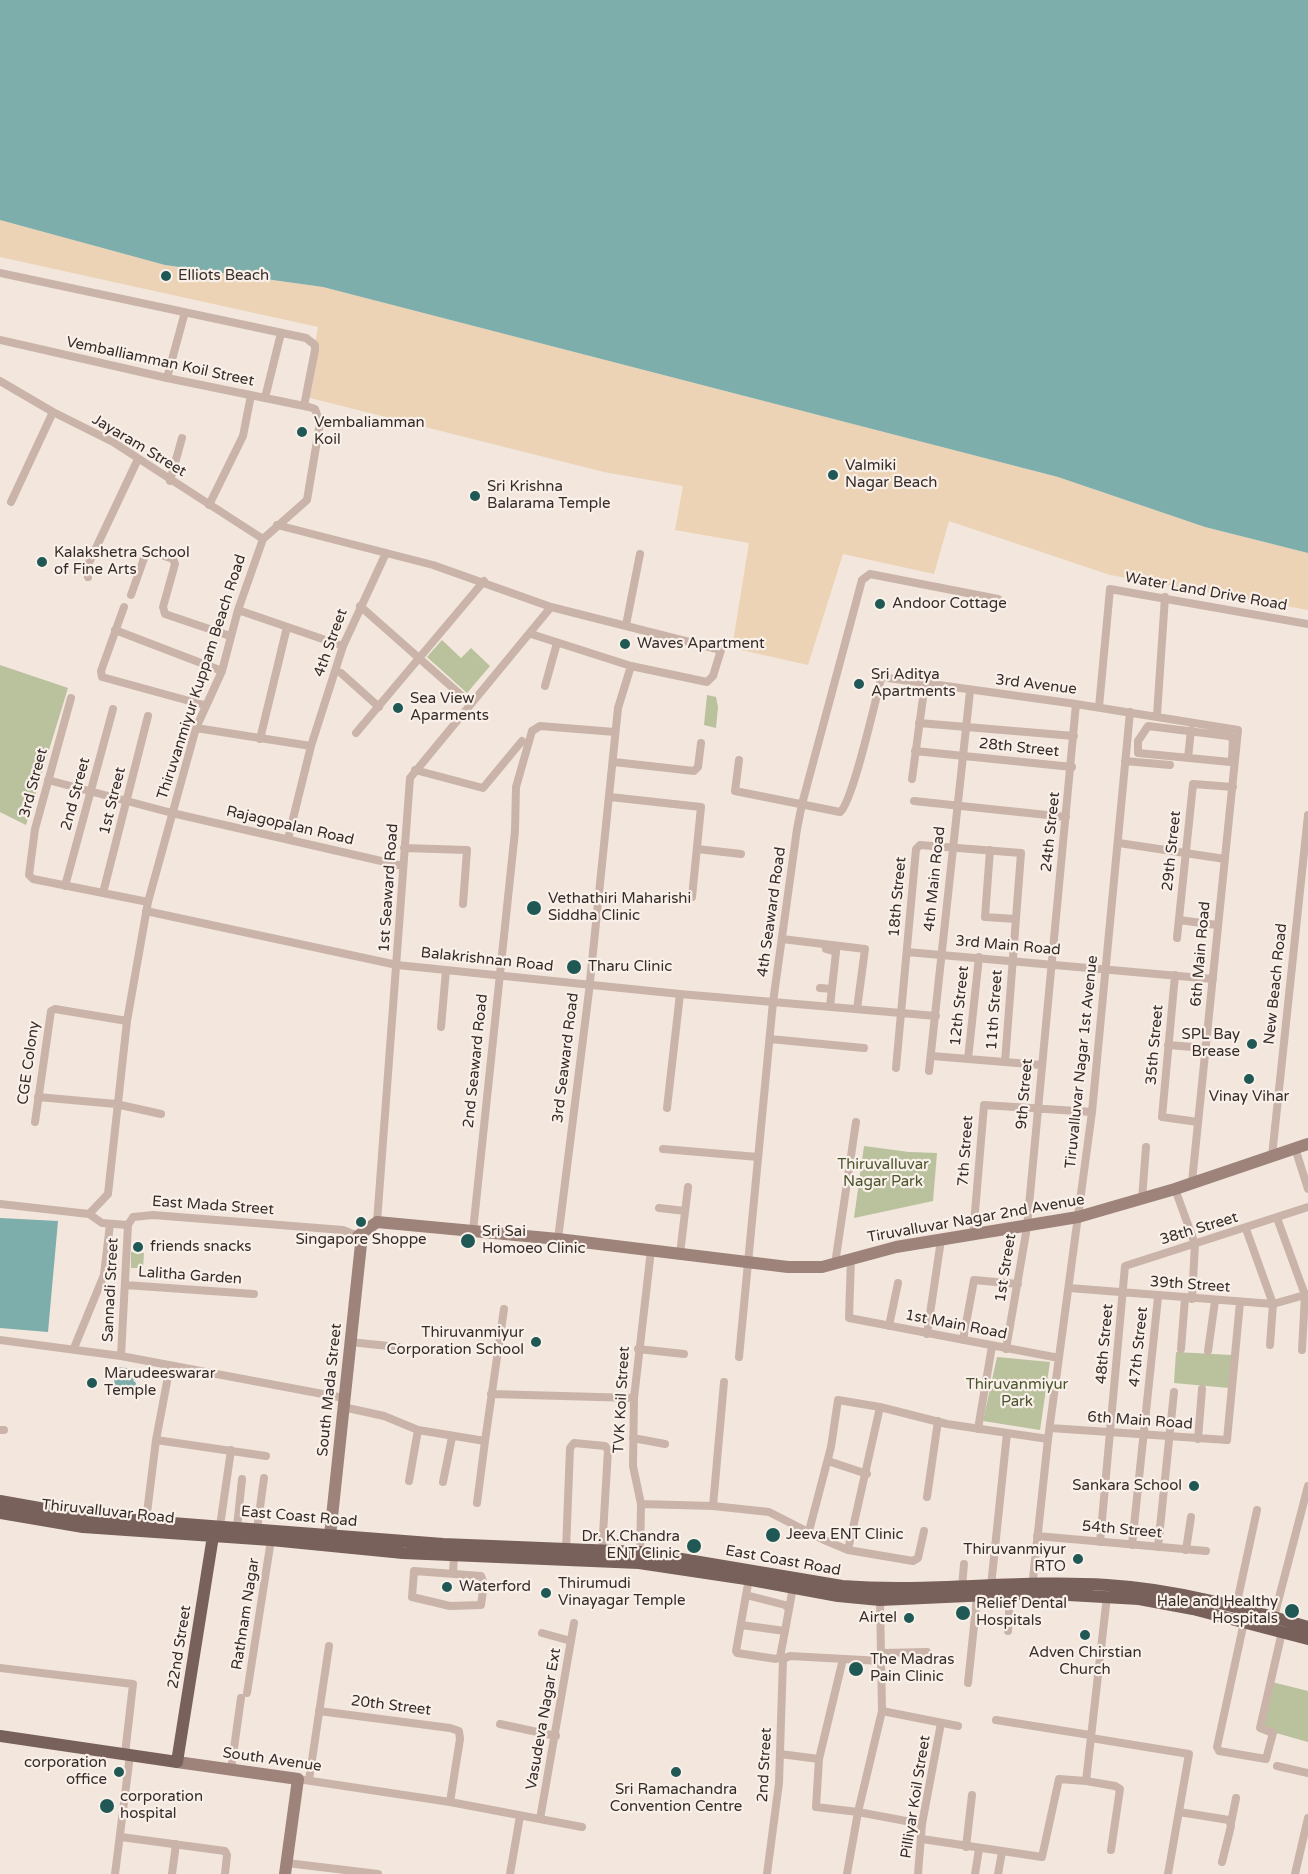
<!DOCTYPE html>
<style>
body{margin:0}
canvas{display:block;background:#f2e6dd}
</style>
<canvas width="1308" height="1874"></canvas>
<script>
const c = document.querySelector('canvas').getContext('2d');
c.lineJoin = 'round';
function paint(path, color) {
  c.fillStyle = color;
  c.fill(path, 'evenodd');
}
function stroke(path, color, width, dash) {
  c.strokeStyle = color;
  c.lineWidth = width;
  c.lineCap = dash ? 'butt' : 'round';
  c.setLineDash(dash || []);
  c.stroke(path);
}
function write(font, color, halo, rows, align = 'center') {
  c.font = font + ' "Varela Round",sans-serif';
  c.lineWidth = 4.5;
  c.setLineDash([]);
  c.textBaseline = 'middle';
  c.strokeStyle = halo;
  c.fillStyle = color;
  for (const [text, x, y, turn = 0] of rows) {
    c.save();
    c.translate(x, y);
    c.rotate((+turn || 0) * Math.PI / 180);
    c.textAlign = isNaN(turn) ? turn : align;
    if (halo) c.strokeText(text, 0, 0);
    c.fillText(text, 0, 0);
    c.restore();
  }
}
const green = new Path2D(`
 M442,640L461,658L471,648L490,666L467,693L427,657Z
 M0,665L68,688L26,825L0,812Z
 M707,695L716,697L718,707L716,728L704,725Z
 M864,1146L909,1152L937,1153L933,1201L854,1218Z
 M131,1252L144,1253L143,1268H131Z
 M1176,1352L1232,1355L1229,1388L1174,1383Z
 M997,1357L1050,1362L1040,1430L983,1421Z
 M1272,1682L1308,1691V1742L1262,1729Z`);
const sand = new Path2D(`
 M0,220L165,265L323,287L1058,477L1205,527L1308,553V610L1110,575L949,521L934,574L843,554L808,665L732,648L749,543L675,530L683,486L604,472L306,397L318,327L0,257Z`);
const water = new Path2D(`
 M0,0H1308V553L1205,527L1058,477L323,287L165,265L0,220Z
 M0,1218L58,1221L48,1332L0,1328Z
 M115,1367L138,1369L137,1379L133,1380L136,1383L135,1390L114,1389Z`);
const street = new Path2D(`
 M0,273L306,338L315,345V350L304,406
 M0,340L167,378L309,407L315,409L320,423L307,500L263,539L238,610L222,671L196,728L148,902L127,1021L108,1194L89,1214
 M167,378L185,312
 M0,381L53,412L113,442L263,539
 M265,398L281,333
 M170,481L182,438
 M11,502L53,412
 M209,505L243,436L251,395
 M277,525L433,565L551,607L721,650L713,676L707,682L631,666L531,634
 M88,577L86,569L138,459
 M131,595L147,550L173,559L175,564L163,607L165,614L230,636
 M360,606L471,704
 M124,607L101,671L102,677L204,705
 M238,610L343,646
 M626,625L640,554
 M115,630L222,671
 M341,673L379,707
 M888,678L1076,704L1238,730L1192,1182
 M545,686L557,643
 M71,698L35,829L29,875L33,879L148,902
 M1099,707L1110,589L1308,624
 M1157,715L1165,597
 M919,723L1074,736
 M1148,726L1228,736L1233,738L1232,759L1230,762L1138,753V741Z
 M196,728L311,746
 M356,733L484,581
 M260,739L287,627
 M915,751L1072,767
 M1188,758L1191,730
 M739,760L735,791L840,812C853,802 876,697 882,675
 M1125,761L1170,765
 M614,762L694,771L698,767L701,743
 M415,770L483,788L522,741
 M912,779L925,683
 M48,780L172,813L403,866
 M610,797L701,807L692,897
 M914,801L1066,817
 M288,839L311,746L343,646L386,553
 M1119,843L1225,859
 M404,848L467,850L463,904
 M697,849L741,854
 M990,850L985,917L1016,919
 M65,886L113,709
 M103,893L148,716
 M146,911L397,965L680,994L936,1016
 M1179,920L1217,925
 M1177,938L1193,784L1233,787
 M782,939L865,949L857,1009
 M826,949L836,952L830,1006
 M907,952L1213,979
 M1175,975L1162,1117L1198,1122
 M820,988L832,989
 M441,1027L446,970
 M770,1039L864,1048
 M1168,1045L1205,1048
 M932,1056L1041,1065
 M968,1059L979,957
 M896,1068L916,849L920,845L1021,853L1005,1062
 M929,1071L970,691
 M38,1097L116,1104L161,1114
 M667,1108L680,994
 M35,1122L51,1011L55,1009L127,1021
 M1295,1148L1308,1189
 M663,1149L758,1157
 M1272,1156L1308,815
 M1175,1189L1195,1244L1192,1299
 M1142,1199L1146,1147
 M0,1204L89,1214L102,1223L128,1225L133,1217L153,1215L343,1230L358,1236
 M659,1208L685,1211
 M1277,1218L1305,1295L1302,1350
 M377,1222L410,778L551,607
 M1246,1229L1273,1304L1270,1345
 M473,1231L515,831L516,787L532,731L540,726L615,732
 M973,1236L984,1105L1092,1112
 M558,1239L589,991L618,708L631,666
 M680,1254L688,1187
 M851,1258L849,1318L1059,1358
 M835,1264L856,1122
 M125,1285L254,1294
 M1069,1288L1273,1304L1308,1294
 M889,1326L898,1283
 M927,1334L941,1240
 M0,1340L121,1356L344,1398
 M963,1340L974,1280L1018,1284
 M350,1342L398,1347
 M74,1348L104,1275L110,1224
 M638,1349L684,1354
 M1006,1349L1027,1227L1076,704
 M1181,1349L1185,1298
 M1208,1351L1215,1301
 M121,1356L128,1225
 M739,1357L773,1002L797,829L802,804L862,580L870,574L998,599
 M491,1394L634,1398
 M343,1407L384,1416L418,1430L485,1441L504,1309
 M1050,1428L1227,1440L1240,1302
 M978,1429L992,1346
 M0,1430H4
 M633,1438L665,1444
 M1198,1439L1202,1389
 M156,1440L266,1456
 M828,1461L867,1474
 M409,1481L418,1430
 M443,1482L452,1437
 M927,1497L938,1421
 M477,1503L485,1441
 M641,1504L713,1506L769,1512L824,1540L848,1550L913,1561L918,1558L924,1531
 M713,1506L724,1382
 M146,1521L156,1440L170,1366
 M220,1526L231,1450
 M237,1527L242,1479
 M257,1529L264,1478
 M809,1531L831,1447L838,1400L880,1407L947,1424L1048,1439
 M1037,1536L1206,1551
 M1100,1542L1125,1266L1308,1207
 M1132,1545L1158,1297
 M1158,1547L1174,1392
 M566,1550L570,1448L574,1443L605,1446L608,1450L602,1551
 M848,1550L880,1407
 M1186,1550L1191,1517
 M640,1557L641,1504L633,1466L634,1398L651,1250
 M414,1571L481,1576L484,1584L481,1605L450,1606L412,1597Z
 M453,1573L454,1556
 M749,1579L746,1595L785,1605L788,1608
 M991,1586L1007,1433
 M962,1587L964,1564
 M1032,1588L1048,1439L1092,1112L1130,712
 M1236,1607L1257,1510
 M1274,1617L1308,1486
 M1244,1622L1217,1747L1219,1751L1266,1759L1273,1733L1260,1728L1282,1632
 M741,1625L785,1631L780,1657L776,1659L737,1653L736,1651L746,1595
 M785,1631L793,1587
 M1008,1631L1010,1594
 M542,1633L571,1641
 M882,1653L927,1652
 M843,1659L819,1759L816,1807L858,1812L922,1824
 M0,1668L133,1684L125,1754
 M968,1683L977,1597
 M247,1693L271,1540
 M319,1711L450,1728L459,1731L460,1739L450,1802
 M882,1711L958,1726
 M996,1720L1090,1735
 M500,1724L556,1736
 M1091,1738L1189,1754L1168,1874
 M780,1754L819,1759
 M1277,1766L1308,1773
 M231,1770L241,1698
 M298,1779L450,1802L582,1827
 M309,1780L329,1646
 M1086,1781L1115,1786L1120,1789L1111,1850
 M1179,1812L1229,1820L1231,1826L1222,1862
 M540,1819L574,1623
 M1231,1823L1236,1798
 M121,1837L225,1851L227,1855L225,1874
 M922,1839L1042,1857L1059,1779L1086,1781L1107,1596
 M966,1847L972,1795
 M287,1863L378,1874
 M115,1874L130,1755
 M172,1874L176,1844
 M510,1874L520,1816
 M767,1874L779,1783L783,1659L790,1656L881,1661
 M847,1874L858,1812L882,1711L880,1600
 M918,1874L922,1824L941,1723
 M975,1874L979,1849
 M998,1874L1002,1852
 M1295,1874L1308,1818`);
const secondary = new Path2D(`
 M329,1545L361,1244L358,1236L377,1222L558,1239L788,1267H822L896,1247L1078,1217L1175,1189L1308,1144
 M177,1762L298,1779L285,1874`);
const primary = new Path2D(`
 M0,1501L79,1515L146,1521L443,1544L640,1552L842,1586C931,1593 1019,1579 1107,1585C1176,1589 1242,1608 1308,1627
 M0,1513L83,1527L271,1540L403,1553L639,1563L746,1579L838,1596L880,1600L1033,1593L1139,1599L1193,1609L1308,1639
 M0,1736L177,1762L213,1536`);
const markers = [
 [166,276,6,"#1f5855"],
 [302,432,6,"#1f5855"],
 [833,475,6,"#1f5855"],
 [475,496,6,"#1f5855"],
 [42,562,6,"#1f5855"],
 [880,604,6,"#1f5855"],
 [625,644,6,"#1f5855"],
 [859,684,6,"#1f5855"],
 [398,708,6,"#1f5855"],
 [534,908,8,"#1f5855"],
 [574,967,8,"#1f5855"],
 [1252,1044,6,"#1f5855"],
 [1249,1079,6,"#1f5855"],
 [361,1222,6,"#1f5855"],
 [468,1241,8,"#1f5855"],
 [138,1247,6,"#1f5855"],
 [536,1342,6,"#1f5855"],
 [92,1383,6,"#1f5855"],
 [1194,1486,6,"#1f5855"],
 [773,1535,8,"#1f5855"],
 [694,1546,8,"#1f5855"],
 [1078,1559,6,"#1f5855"],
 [447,1587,6,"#1f5855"],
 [546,1593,6,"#1f5855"],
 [1292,1611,8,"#1f5855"],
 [963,1613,8,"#1f5855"],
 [909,1618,6,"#1f5855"],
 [1085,1635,6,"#1f5855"],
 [856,1669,8,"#1f5855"],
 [119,1772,6,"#1f5855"],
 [676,1772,6,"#1f5855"],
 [107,1806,8,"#1f5855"]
];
const poiNames = [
 ["Elliots Beach",178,276],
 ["Vembaliamman",314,423],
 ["Koil",314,440],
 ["Valmiki",845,466],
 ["Nagar Beach",845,483],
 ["Sri Krishna",487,487],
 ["Balarama Temple",487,504],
 ["Kalakshetra School",54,553],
 ["of Fine Arts",54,570],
 ["Andoor Cottage",892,604],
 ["Waves Apartment",637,644],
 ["Sri Aditya",871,675],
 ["Apartments",871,692],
 ["Sea View",410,699],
 ["Aparments",410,716],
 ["Vethathiri Maharishi",548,899],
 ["Siddha Clinic",548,916],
 ["Tharu Clinic",588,967],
 ["SPL Bay",1240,1035,"right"],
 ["Brease",1240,1052,"right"],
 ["Vinay Vihar",1249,1097,"center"],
 ["Sri Sai",482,1232],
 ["Homoeo Clinic",482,1249],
 ["Singapore Shoppe",361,1240,"center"],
 ["friends snacks",150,1247],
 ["Thiruvanmiyur",524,1333,"right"],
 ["Corporation School",524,1350,"right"],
 ["Marudeeswarar",104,1374],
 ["Temple",104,1391],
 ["Sankara School",1182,1486,"right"],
 ["Jeeva ENT Clinic",786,1535],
 ["Dr. K.Chandra",680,1537,"right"],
 ["ENT Clinic",680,1554,"right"],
 ["Thiruvanmiyur",1066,1550,"right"],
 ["RTO",1066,1567,"right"],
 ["Thirumudi",558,1584],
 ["Vinayagar Temple",558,1601],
 ["Waterford",459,1587],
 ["Hale and Healthy",1278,1602,"right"],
 ["Hospitals",1278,1619,"right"],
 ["Relief Dental",976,1604],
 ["Hospitals",976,1621],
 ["Airtel",897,1618,"right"],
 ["Adven Chirstian",1085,1653,"center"],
 ["Church",1085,1670,"center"],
 ["The Madras",870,1660],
 ["Pain Clinic",870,1677],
 ["corporation",107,1763,"right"],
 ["office",107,1780,"right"],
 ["Sri Ramachandra",676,1790,"center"],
 ["Convention Centre",676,1807,"center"],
 ["corporation",120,1797],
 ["hospital",120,1814]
];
const streetNames = [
 ["Vemballiamman Koil Street",160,362,12],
 ["Jayaram Street",139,446,31],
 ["Water Land Drive Road",1206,592,10],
 ["4th Street",331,643,-70],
 ["Thiruvanmiyur Kuppam Beach Road",202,677,-72],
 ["3rd Avenue",1036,685,7],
 ["28th Street",1019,748,6],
 ["3rd Street",34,783,-75],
 ["2nd Street",76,794,-75],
 ["1st Street",113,801,-76],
 ["Rajagopalan Road",290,826,13],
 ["24th Street",1051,832,-84],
 ["29th Street",1172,851,-84],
 ["4th Main Road",935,879,-84],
 ["1st Seaward Road",389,888,-86],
 ["18th Street",898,897,-85],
 ["4th Seaward Road",772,912,-82],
 ["3rd Main Road",1008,946,5],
 ["6th Main Road",1201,954,-85],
 ["Balakrishnan Road",487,960,6],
 ["New Beach Road",1276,984,-84],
 ["12th Street",960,1006,-84],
 ["11th Street",995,1010,-86],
 ["35th Street",1155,1045,-85],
 ["3rd Seaward Road",566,1058,-83],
 ["2nd Seaward Road",476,1061,-84],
 ["Tiruvalluvar Nagar 1st Avenue",1082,1062,-84],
 ["CGE Colony",29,1063,-82],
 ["9th Street",1025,1094,-85],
 ["7th Street",966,1151,-86],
 ["East Mada Street",213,1206,4],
 ["Tiruvalluvar Nagar 2nd Avenue",976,1219,-10],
 ["38th Street",1199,1229,-17],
 ["1st Street",1006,1268,-81],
 ["Lalitha Garden",190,1276,4],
 ["39th Street",1190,1285,4],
 ["Sannadi Street",111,1290,-87],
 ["1st Main Road",956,1325,11],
 ["48th Street",1105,1344,-85],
 ["47th Street",1139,1347,-84],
 ["South Mada Street",330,1390,-84],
 ["TVK Koil Street",622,1400,-87],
 ["6th Main Road",1140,1421,4],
 ["Thiruvalluvar Road",108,1512,6],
 ["East Coast Road",299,1517,5],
 ["54th Street",1122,1530,5],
 ["East Coast Road",783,1561,10],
 ["Rathnam Nagar",246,1614,-81],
 ["22nd Street",180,1647,-81],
 ["20th Street",391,1706,7],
 ["Vasudeva Nagar Ext",544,1719,-80],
 ["South Avenue",272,1760,8],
 ["2nd Street",765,1765,-87],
 ["Pilliyar Koil Street",916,1797,-81]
];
const parkNames = [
 ["Thiruvalluvar",883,1165],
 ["Nagar Park",883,1182],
 ["Thiruvanmiyur",1017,1385],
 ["Park",1017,1402]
];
paint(green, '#b9c19d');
paint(sand, '#ecd3b5');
paint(water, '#7daeab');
stroke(street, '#cab4a9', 8);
stroke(secondary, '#9d837a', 12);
stroke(primary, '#78615a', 12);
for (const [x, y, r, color] of markers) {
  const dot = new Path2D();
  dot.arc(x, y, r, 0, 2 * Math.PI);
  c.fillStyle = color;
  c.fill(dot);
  stroke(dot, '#f9f0e9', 2);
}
write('15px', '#372c29', '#f9f0e9', poiNames, 'left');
write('15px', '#372c29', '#f9f0e9', streetNames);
write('15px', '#4b552d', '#f9f0e9', parkNames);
</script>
